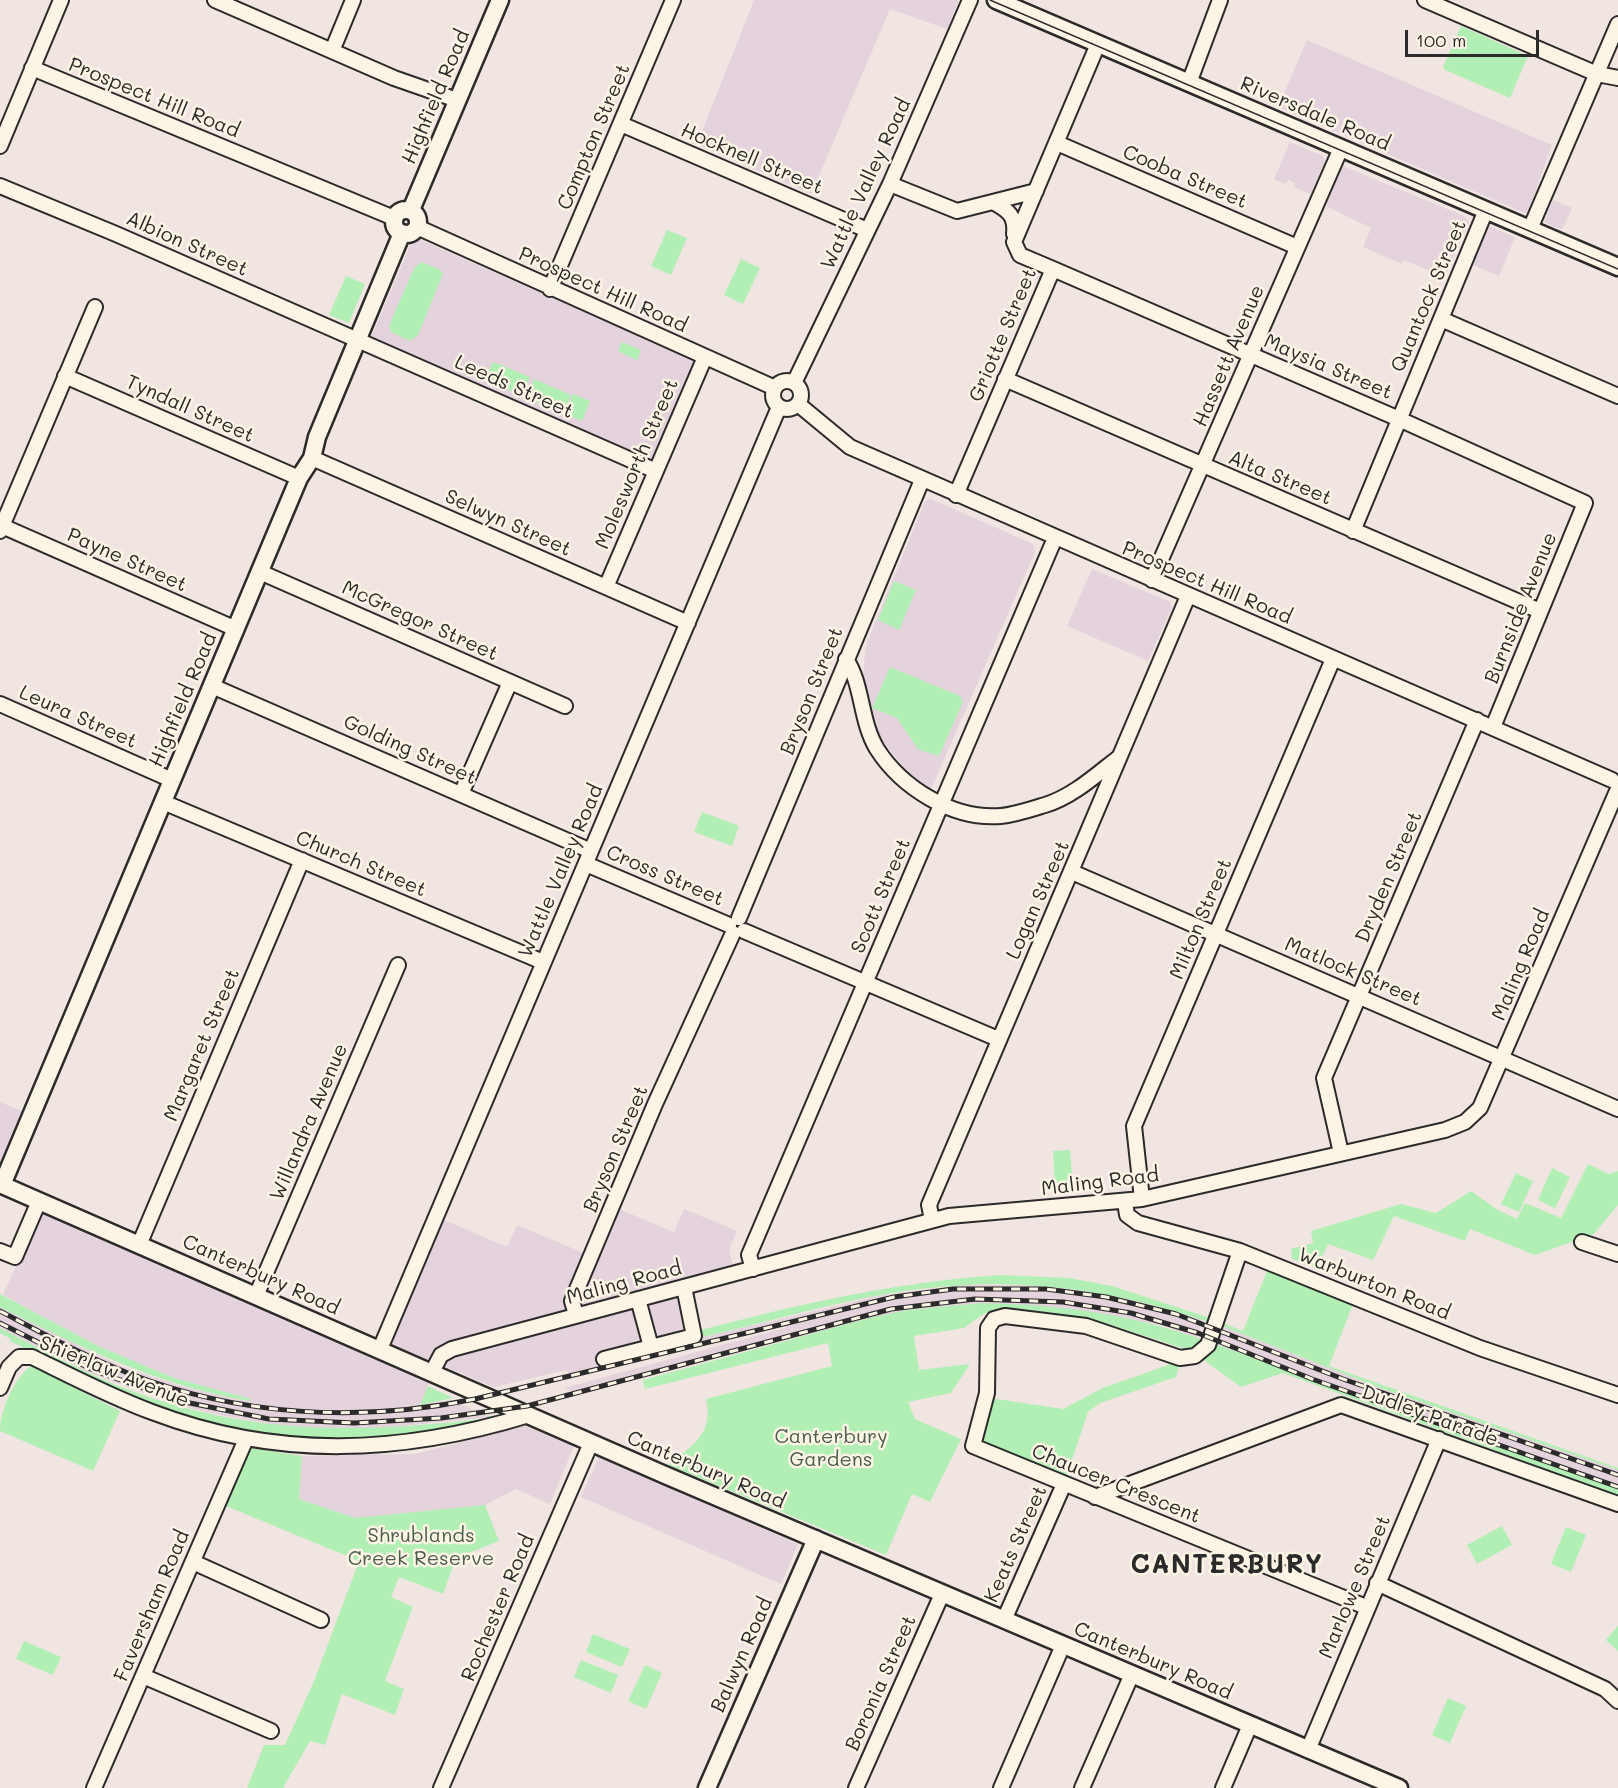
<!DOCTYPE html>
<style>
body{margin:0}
#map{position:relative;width:1618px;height:1788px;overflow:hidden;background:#f1e5e1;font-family:Mali,sans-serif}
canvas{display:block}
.scale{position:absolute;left:1405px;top:30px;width:134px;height:27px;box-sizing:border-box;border:3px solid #2b2b2b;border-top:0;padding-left:8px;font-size:18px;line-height:21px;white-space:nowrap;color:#2b2b2b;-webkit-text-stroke:4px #fcf5e5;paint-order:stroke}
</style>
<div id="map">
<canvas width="1618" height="1788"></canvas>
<div class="scale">100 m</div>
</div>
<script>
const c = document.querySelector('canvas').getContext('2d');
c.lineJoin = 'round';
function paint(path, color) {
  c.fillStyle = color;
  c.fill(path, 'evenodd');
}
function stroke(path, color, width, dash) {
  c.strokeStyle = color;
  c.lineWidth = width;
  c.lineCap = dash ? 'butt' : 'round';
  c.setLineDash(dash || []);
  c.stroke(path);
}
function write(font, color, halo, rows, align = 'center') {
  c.font = font + ' Mali,sans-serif';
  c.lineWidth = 5;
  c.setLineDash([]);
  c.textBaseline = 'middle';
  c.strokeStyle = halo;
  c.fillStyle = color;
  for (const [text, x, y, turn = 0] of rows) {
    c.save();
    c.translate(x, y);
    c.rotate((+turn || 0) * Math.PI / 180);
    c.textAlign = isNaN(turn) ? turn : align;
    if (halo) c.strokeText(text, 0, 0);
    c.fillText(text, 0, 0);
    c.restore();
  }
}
const built = new Path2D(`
 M754,0H957L958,2L947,29L890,9L811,194L697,144Z
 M1307,40L1552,145L1527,214L1278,107Z
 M1290,142L1323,156L1325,161L1310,194L1294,187L1295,183L1288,180L1285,184L1274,179Z
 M1343,166L1464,216L1469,222L1445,277L1404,260L1402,264L1363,247L1371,228L1326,206Z
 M1553,200L1572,208L1562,230L1544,222Z
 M1489,226L1515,237L1499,276L1473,265Z
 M414,237L696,361L652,461L371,337Z
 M931,499L1033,544L1035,552L931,789L906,771L879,736L866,697L863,675L866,645L925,501Z
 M1092,569L1170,602L1172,607L1148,661L1067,626Z
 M0,1102L24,1112L0,1167Z
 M614,1207L674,1232L684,1209L737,1231L729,1250L737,1281L687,1293L699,1338L883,1295L962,1285H1036L1112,1294L1203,1320L1197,1338L1161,1325L982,1303L908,1310L790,1339L788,1336L582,1394L564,1388L785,1328L784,1324L570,1378L567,1370L494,1387L386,1342L439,1218L507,1247L517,1225L593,1257Z
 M40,1212L429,1383L420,1405L452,1400L489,1417L384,1428L339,1429L273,1425L209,1413L171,1403L82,1370L0,1328V1307L125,1368L181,1386L240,1400L250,1401L251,1399L174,1378L98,1346L3,1295Z
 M1222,1326L1383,1389L1618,1470V1489L1215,1344Z
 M525,1426L574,1446L550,1504L516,1489L485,1505L355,1518L299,1499L302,1456L415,1454Z
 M599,1457L798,1544L781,1584L581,1497Z`);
const green = new Path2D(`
 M1461,26L1528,56L1510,98L1445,70L1443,67Z
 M667,230L687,238L671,275L651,266Z
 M741,259L760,268L743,304L724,295Z
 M422,262L440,270L443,274L418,335L410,341L391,332L389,326L414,268Z
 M346,276L365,284L349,323L329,315Z
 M622,342L641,350L637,360L618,351Z
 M493,362L530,377L522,396L485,380Z
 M534,379L571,395L563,413L526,398Z
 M573,394L590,401L582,421L565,414Z
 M894,581L916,590L899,630L878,620Z
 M890,667L960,696L963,702L939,756L918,749L897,718L872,708Z
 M702,812L739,826L732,846L694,832Z
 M1070,1150L1073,1186L1055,1187L1053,1151Z
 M1588,1164L1609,1174L1618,1171V1205L1594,1234L1535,1255L1470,1229L1465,1241L1394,1216L1373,1260L1328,1244L1317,1268L1292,1259L1291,1249L1313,1243L1311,1231L1401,1204L1436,1213L1471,1191L1498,1210L1517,1219L1525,1203L1561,1218Z
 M1552,1168L1570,1177L1555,1208L1538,1200Z
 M1516,1173L1533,1181L1519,1212L1501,1204Z
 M1267,1271L1353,1304L1329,1366L1618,1468V1470L1383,1389L1222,1326L1223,1323L1243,1331Z
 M1001,1275L1069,1278L1112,1286L1210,1318L1208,1322C1116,1290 1019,1276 921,1289C846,1298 772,1321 699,1338L697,1331C800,1304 894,1282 1001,1275Z
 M0,1294L98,1346L174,1378L251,1399L250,1401C158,1386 83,1348 0,1307Z
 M982,1303C1064,1305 1126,1313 1204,1340L1198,1349L1189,1350L1114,1326L1001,1312L985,1313L964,1328L914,1336L919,1370L970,1364L951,1393L908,1402L915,1419L961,1439L930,1502L912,1494L886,1555L668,1465C692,1446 714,1434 706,1399L832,1366L828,1343L645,1389L643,1380L873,1317L908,1310Z
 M0,1328C35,1346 70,1365 107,1381C235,1435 352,1435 488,1418L487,1415L494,1418L491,1421L372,1442L265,1438L180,1417L73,1372L10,1341L11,1339L0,1333Z
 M1215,1344L1618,1489V1495L1283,1373L1241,1387L1202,1359Z
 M1170,1360L1180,1363L1176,1377L1100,1403L1088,1412L1065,1480L979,1443L990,1398L1063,1409L1103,1388L1168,1365Z
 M31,1366L120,1411L93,1471L0,1431C0,1411 14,1378 31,1366Z
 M428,1386L453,1398L420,1405Z
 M250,1448L302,1456L299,1499L355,1518L485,1505L499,1541L456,1558L443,1594L399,1577L391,1597L413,1607L385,1681L404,1689L395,1715L342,1694L325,1745L310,1741L283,1788H247L264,1745H285L314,1681L359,1561L226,1506Z
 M1502,1526L1512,1545L1477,1564L1467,1545Z
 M1566,1527L1586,1535L1571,1572L1551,1564Z
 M1618,1626V1651L1606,1640Z
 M593,1634L630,1649L622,1667L586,1652Z
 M24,1641L61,1657L53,1675L16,1659Z
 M581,1660L618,1675L611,1693L574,1677Z
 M645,1665L662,1673L646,1709L628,1701Z
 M1448,1698L1466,1706L1450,1743L1432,1735Z`);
const minor = new Path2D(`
 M215,0L394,78L457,100
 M1425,0L1597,74L1618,78
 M332,51L353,0
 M32,68L394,218
 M1189,83L1220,0
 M621,124L867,230
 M1057,143L1297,247
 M0,146L61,0
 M890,184L957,211L1036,191
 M0,186L116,234L656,471
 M993,202C1008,210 1016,216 1014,234
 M417,227L775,388
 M1530,229L1618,24
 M1053,269L1399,419L1585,503L1493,727
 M550,289L673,0
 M1441,319L1618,396
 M65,376L299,478
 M1005,379L1540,611
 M773 395a14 14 0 1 1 28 0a14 14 0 1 1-28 0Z
 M794,383L890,184L970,0
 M798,404L850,447L1612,780
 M312,458L688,623
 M956,495L1053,269L1020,255L1014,242L1098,44
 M2,526L236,629
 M0,531L95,307
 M1353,531L1486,210
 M260,572L565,706
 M1152,580L1341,148
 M606,587L705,357
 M846,659C863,685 860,721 877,749C902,788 953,820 1001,816C1014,815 1032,809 1045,805C1072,797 1096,775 1118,758
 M212,686L591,851
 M0,704L172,780
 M461,794L510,682
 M163,802L543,962
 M586,864L729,925
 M1072,872L1618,1109
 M739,918L922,480
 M744,931L998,1039
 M1341,1153L1324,1078L1477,720
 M1142,1199L1134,1126L1333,659
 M1125,1202L1127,1215L1138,1223L1240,1251L1480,1348L1618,1395
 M932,1220L929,1205L1188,596
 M1582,1242L1618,1254
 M139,1245L302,860
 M0,1251L15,1257L39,1201
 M1240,1251L1208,1345L1195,1356L1180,1358L1086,1326L1005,1316L994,1319L988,1328L987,1393L973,1446L1366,1607
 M753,1269L749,1255L1055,538
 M256,1296L398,965
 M638,1299L651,1347
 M576,1315L572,1301L655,1104L733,933
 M380,1349L779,407
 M604,1359L694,1336L684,1287
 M432,1372L441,1355L452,1349L949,1216L1142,1199L1445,1130L1465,1122L1480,1108L1617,791
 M0,1388L9,1367L19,1357H32C71,1376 111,1397 152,1412C278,1460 402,1454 529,1415
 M1095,1497L1341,1405L1618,1504
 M193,1562L321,1620
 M1377,1583L1605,1689L1618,1701
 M1004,1620L1064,1484
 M143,1676L271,1731
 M1308,1750L1439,1439
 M94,1788L246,1439
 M441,1788L591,1443
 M856,1788L942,1594
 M1001,1788L1063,1645
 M1082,1788L1132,1674
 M1223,1788L1250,1725`);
const major = new Path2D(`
 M996,0L1618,267
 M394 222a12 12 0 1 1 24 0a12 12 0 1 1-24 0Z
 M411,210L500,0
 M0,1184L665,1475L1399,1788
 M2,1185L299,478L312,458L317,437L402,233
 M707,1788L816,1539`);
const tram = new Path2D(`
 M990,0L1618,269`);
const rail = new Path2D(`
 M0,1311C42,1333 84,1356 128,1373C238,1416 359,1423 475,1399L894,1297L953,1289H1046L1106,1297L1176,1314L1343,1379L1618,1475
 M0,1323L95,1371L180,1401L269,1419L354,1423L441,1418L527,1406L891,1309L975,1299L1063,1302L1131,1313L1198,1333L1312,1379L1618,1487`);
const streetNames = [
 ["Highfield Road",436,97,-67],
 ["Prospect Hill Road",154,98,22],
 ["Riversdale Road",1315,114,23],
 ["Compton Street",594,137,-67],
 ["Hocknell Street",752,159,23],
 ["Cooba Street",1185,177,23],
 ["Wattle Valley Road",866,184,-65],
 ["Albion Street",187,244,24],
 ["Prospect Hill Road",603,290,24],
 ["Quantock Street",1429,296,-67],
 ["Griotte Street",1003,335,-67],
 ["Hassett Avenue",1229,356,-67],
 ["Maysia Street",1328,367,23],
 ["Leeds Street",514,387,24],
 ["Tyndall Street",190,409,24],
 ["Molesworth Street",637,464,-67],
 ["Alta Street",1280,478,23],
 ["Selwyn Street",508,523,24],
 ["Payne Street",127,560,24],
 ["Prospect Hill Road",1207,583,23],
 ["Burnside Avenue",1521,608,-68],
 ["McGregor Street",420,621,24],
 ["Bryson Street",812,691,-68],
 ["Highfield Road",183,700,-67],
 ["Leura Street",78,717,24],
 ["Golding Street",410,750,24],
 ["Church Street",361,864,23],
 ["Wattle Valley Road",561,871,-67],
 ["Cross Street",665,876,23],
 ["Dryden Street",1389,877,-67],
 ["Scott Street",881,896,-67],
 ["Logan Street",1038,900,-66],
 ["Milton Street",1201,919,-67],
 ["Maling Road",1521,965,-67],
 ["Matlock Street",1353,972,23],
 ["Margaret Street",202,1045,-67],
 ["Willandra Avenue",309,1122,-67],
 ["Bryson Street",616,1149,-67],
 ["Maling Road",1100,1182,-7],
 ["Canterbury Road",261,1275,24],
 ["Maling Road",624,1283,-15],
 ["Warburton Road",1374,1284,22],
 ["Shierlaw Avenue",114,1372,22],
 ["Dudley Parade",1430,1416,20],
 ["Canterbury Road",706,1470,23],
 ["Chaucer Crescent",1116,1484,22],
 ["Keats Street",1016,1544,-66],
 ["Marlowe Street",1355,1587,-67],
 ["Faversham Road",152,1606,-67],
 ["Rochester Road",498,1608,-67],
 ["Balwyn Road",742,1655,-66],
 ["Canterbury Road",1153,1661,23],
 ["Boronia Street",881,1683,-66]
];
const parkNames = [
 ["Canterbury",831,1437],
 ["Gardens",831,1460],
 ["Shrublands",421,1536],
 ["Creek Reserve",421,1559]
];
const districtNames = [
 ["CANTERBURY",1227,1565]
];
paint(built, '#e4d2dc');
paint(green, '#b1efb5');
stroke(minor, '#2b2b2b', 18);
stroke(major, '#2b2b2b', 21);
stroke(minor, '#fcf5e5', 14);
stroke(major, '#fcf5e5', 16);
stroke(tram, '#2b2b2b', 1.5);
stroke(rail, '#2b2b2b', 5);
stroke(rail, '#fcf5e5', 3, [9]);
write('20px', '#2b2b2b', '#fcf5e5', streetNames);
write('20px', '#4c5c4e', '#fcf5e5', parkNames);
c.letterSpacing = '1.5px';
write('bold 26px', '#2b2b2b', '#fcf5e5', districtNames);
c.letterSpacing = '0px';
</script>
